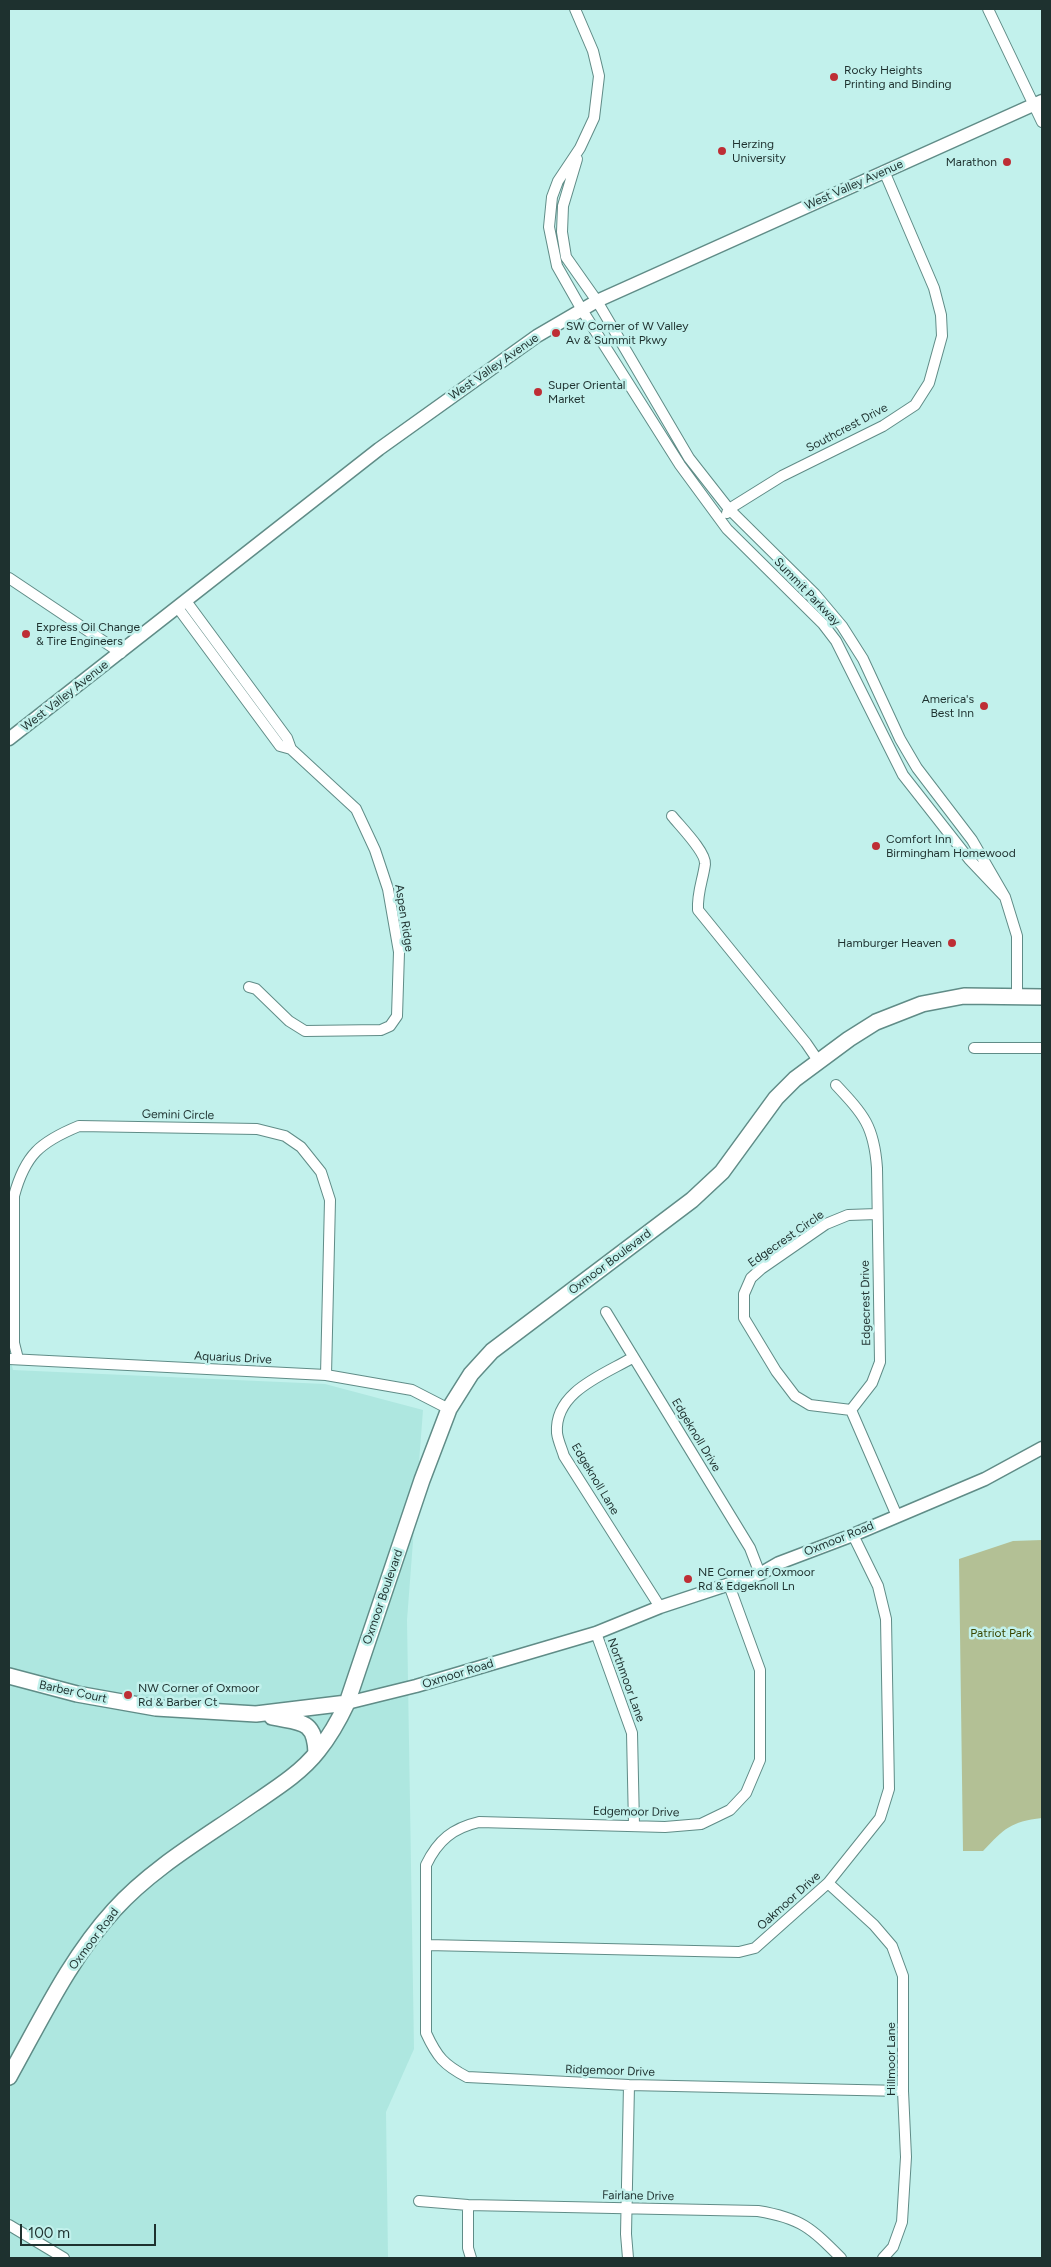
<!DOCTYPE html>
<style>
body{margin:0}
#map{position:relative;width:1051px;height:2267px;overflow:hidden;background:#c2f1ec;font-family:Figtree,sans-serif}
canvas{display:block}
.frame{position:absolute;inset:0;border:10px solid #1e312f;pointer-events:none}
.scale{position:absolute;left:20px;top:2224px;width:136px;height:22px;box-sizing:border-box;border:2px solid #1e312f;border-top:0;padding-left:6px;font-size:15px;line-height:18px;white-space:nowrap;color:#1e312f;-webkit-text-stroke:4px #c2f1ec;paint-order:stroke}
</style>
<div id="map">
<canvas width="1051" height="2267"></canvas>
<div class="frame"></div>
<div class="scale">100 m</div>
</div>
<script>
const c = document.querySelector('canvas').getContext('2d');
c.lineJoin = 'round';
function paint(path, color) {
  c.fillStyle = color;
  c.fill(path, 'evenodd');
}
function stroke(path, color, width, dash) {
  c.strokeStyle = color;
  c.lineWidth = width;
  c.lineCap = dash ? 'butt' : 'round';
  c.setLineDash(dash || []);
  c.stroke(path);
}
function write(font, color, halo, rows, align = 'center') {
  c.font = font + ' Figtree,sans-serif';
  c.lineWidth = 5;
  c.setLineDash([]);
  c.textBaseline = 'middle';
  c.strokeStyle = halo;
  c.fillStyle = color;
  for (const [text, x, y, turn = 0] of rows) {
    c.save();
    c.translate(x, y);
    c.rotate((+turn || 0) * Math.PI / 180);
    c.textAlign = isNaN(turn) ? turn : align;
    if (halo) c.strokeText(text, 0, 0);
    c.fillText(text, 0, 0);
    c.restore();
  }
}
const built = new Path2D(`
 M9,1354L13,1370L325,1384L423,1410L407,1620L414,2049L386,2112L388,2258H9Z`);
const green = new Path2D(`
 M1042,1540V1818C1010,1822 1005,1828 983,1851H963L959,1559L1013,1541Z`);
const minor = new Path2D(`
 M575,9L593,51L599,76L594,118L580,148L558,181L552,197L549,227L557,266L582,310L680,465L727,529L823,624L836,641L903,775L969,859L1005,897
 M988,9L1042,122
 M577,159L563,206L562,232L566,257L597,301L689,458L729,509L815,594L842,626L863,659L900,739L917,768L972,840L1005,897L1017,936V996
 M727,513L729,509L782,476L883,426L915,405L929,383L942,336L941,315L934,288L884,171
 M9,578L121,653
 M186,601L287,738L291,749
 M178,608L280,746L291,749L356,809L375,850L388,889L399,952L397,1016L390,1026L381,1030L305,1031L289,1021L256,989L249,987
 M672,816C680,826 706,852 705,864C703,880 697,892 698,910L806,1043L819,1062
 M974,1048H1042
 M836,1085C864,1115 874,1126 877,1168L880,1362L872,1383L851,1410
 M606,1312L750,1548L760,1574
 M632,1358C603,1375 554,1392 557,1433C558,1441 562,1449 564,1456L660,1607
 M9,1359L326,1375L412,1390L449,1409
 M18,1359L14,1343V1196C25,1155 40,1142 79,1126L257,1129L285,1136L301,1147L321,1172L330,1200L326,1375
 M851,1410L810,1405L795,1396L776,1371L744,1318V1294L751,1278L761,1269L826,1224L848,1215L877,1214
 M851,1410L897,1516
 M729,1585L760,1670V1760L746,1793L730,1810L701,1824L665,1827L479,1822C453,1828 438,1840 426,1865V2033C437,2057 444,2065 467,2077L629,2085L903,2091
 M596,1633L632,1733L634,1825
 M828,1883L874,1925L892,1946L903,1976V2091L906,2157L902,2222L893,2247L883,2258
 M427,1945L739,1952L755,1948L828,1883L880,1818L889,1789L886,1619L878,1586L853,1535
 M419,2201L468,2205L758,2211C801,2218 811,2228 841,2258
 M468,2205V2248L471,2258
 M9,2225L64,2258
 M628,2258L626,2234L629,2085`);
const tertiary = new Path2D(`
 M9,739L379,449L537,336L597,301L1042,101
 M347,1703L416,1686L596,1633L660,1607L760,1574L779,1563L853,1535L985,1479L1042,1448`);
const secondary = new Path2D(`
 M9,1676L77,1694L156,1708L256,1714L347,1703
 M272,1717C300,1723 315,1719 316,1753
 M9,2077C41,2020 70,1958 114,1910C153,1867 206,1837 253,1804C275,1789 301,1773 318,1751C330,1736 339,1720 347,1703L422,1480L449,1409L471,1374L492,1351L692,1200L722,1172L776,1098L795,1079L849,1039L876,1022L922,1004L964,996L1042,997`);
const markers = [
 [834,77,5,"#be2e35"],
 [722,151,5,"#be2e35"],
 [1007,162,5,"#be2e35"],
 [556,333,5,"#be2e35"],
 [538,392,5,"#be2e35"],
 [26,634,5,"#be2e35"],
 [984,706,5,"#be2e35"],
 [876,846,5,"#be2e35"],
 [952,943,5,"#be2e35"],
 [688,1579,5,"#be2e35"],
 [128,1695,5,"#be2e35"]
];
const poiNames = [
 ["Rocky Heights",844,70],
 ["Printing and Binding",844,84],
 ["Herzing",732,144],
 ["University",732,158],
 ["Marathon",997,162,"right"],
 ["SW Corner of W Valley",566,326],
 ["Av & Summit Pkwy",566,340],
 ["Super Oriental",548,385],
 ["Market",548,399],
 ["Express Oil Change",36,627],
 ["& Tire Engineers",36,641],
 ["America's",974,699,"right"],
 ["Best Inn",974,713,"right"],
 ["Comfort Inn",886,839],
 ["Birmingham Homewood",886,853],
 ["Hamburger Heaven",942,943,"right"],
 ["NE Corner of Oxmoor",698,1572],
 ["Rd & Edgeknoll Ln",698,1586],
 ["NW Corner of Oxmoor",138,1688],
 ["Rd & Barber Ct",138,1702]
];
const streetNames = [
 ["West Valley Avenue",854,185,-24],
 ["West Valley Avenue",494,367,-35],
 ["Southcrest Drive",847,428,-28],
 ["Summit Parkway",807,592,46],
 ["West Valley Avenue",65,696,-38],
 ["Aspen Ridge",404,918,81],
 ["Gemini Circle",178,1115,1],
 ["Edgecrest Circle",786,1239,-35],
 ["Oxmoor Boulevard",610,1262,-37],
 ["Edgecrest Drive",866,1303,-91],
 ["Aquarius Drive",233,1358,3],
 ["Edgeknoll Drive",696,1435,59],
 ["Edgeknoll Lane",595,1479,59],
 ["Oxmoor Road",839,1539,-22],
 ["Oxmoor Boulevard",383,1597,-71],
 ["Oxmoor Road",458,1674,-17],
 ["Northmoor Lane",626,1680,70],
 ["Barber Court",73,1692,12],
 ["Edgemoor Drive",636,1812,1],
 ["Oakmoor Drive",789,1901,-42],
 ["Oxmoor Road",94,1939,-53],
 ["Hillmoor Lane",891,2059,-90],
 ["Ridgemoor Drive",610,2071,2],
 ["Fairlane Drive",638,2196,1]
];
const parkNames = [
 ["Patriot Park",1001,1633]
];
paint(built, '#aee7e0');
paint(green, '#b3c095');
stroke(minor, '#608c87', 12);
stroke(tertiary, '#608c87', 15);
stroke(secondary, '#608c87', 18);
stroke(minor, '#fff', 10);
stroke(tertiary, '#fff', 12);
stroke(secondary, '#fff', 15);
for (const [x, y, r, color] of markers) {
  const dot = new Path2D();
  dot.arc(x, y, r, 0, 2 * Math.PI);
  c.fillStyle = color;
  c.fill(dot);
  stroke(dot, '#c2f1ec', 2);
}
write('12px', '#1e312f', '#c2f1ec', poiNames, 'left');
write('12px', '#1e312f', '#c2f1ec', streetNames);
write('12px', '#394700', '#c2f1ec', parkNames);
</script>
